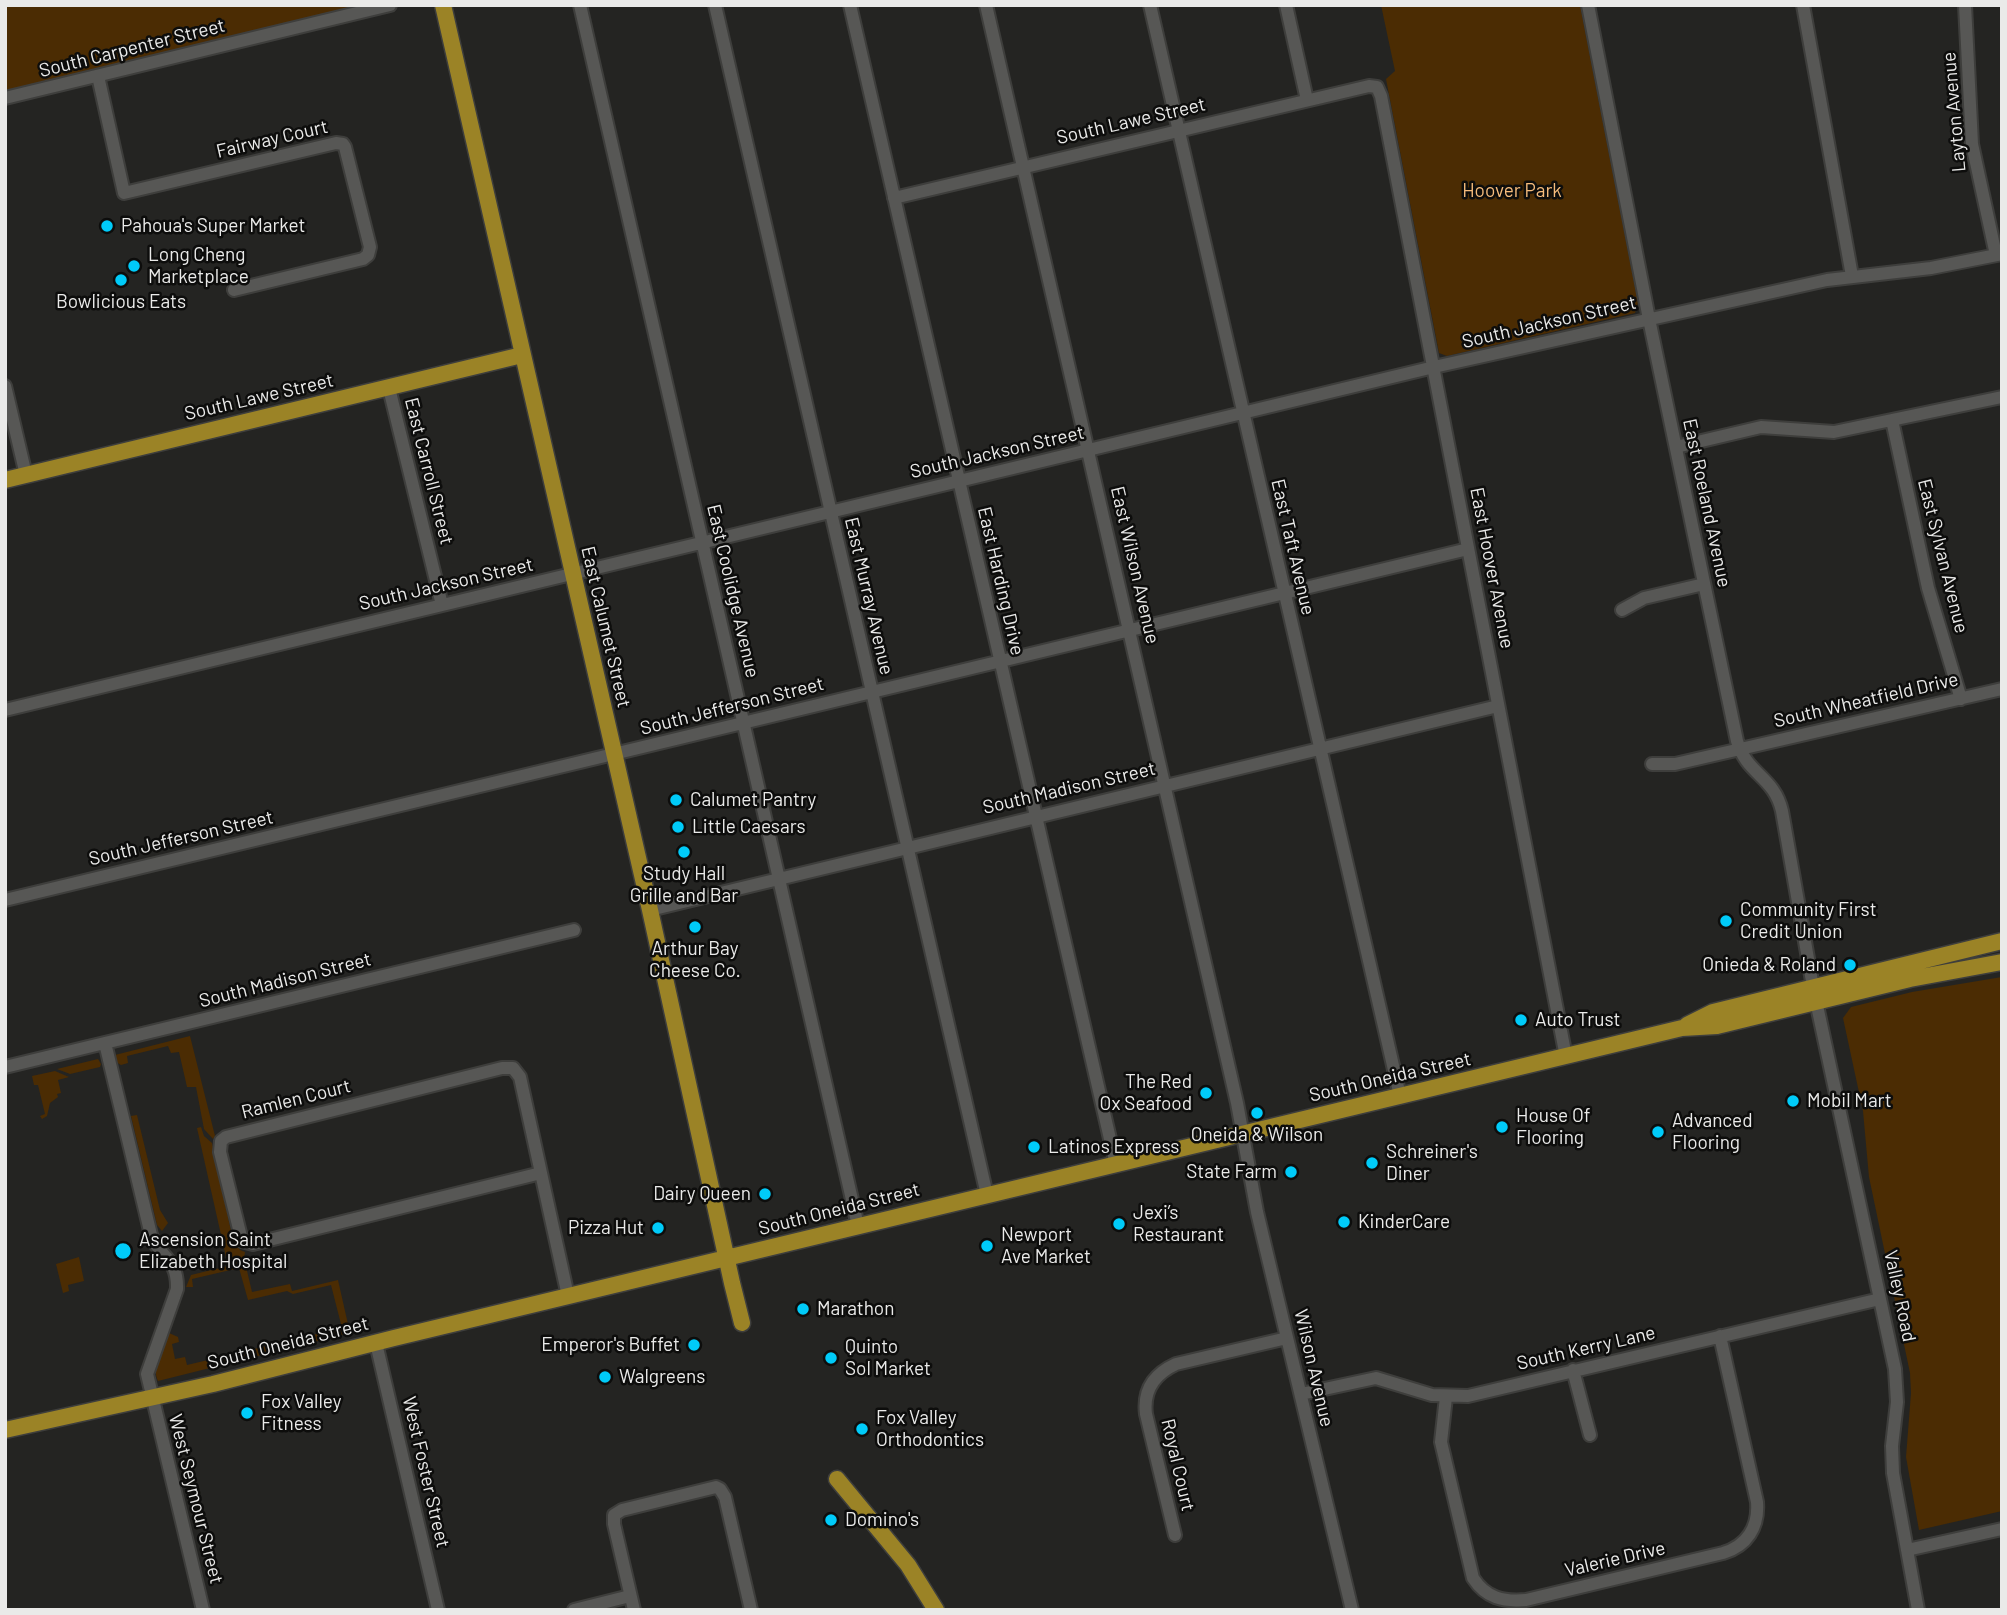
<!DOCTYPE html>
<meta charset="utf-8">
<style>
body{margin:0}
#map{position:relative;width:2007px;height:1615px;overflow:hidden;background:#242422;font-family:Barlow,sans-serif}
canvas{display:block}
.frame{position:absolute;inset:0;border:7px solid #eaeae9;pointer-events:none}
</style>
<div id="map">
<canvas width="2007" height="1615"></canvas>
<div class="frame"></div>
</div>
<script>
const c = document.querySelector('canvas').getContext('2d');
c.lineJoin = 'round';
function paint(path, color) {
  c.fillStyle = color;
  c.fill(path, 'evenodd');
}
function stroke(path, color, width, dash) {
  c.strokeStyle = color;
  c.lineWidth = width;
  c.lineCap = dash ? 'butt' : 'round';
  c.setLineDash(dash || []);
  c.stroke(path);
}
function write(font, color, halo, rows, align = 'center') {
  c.font = font + ' Barlow,sans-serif';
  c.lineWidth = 5;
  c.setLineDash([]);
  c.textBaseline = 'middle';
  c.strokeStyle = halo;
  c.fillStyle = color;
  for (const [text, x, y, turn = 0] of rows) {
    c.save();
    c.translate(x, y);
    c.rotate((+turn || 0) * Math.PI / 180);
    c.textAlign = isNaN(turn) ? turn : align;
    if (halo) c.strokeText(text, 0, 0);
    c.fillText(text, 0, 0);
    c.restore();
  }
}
const green = new Path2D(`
 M5,5H390L5,98Z
 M1381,5H1580L1638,303L1635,313L1447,356L1439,353L1386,79L1395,71Z
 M2002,977V1511L1919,1530L1906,1457L1911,1393L1910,1373L1869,1177L1863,1111L1843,1018L1851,1007L1912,992Z
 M190,1036L215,1136L213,1139L204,1129L196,1087H187L179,1052L171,1053L168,1046L127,1056L128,1063L121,1065L116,1062L115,1055Z
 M98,1059L101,1064L100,1067L70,1074L57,1069Z
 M55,1071L69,1077L58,1080L61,1093L57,1094L58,1097L50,1103L47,1116L42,1119L40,1116L45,1114L38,1085H34L32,1076Z
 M137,1115L160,1210L168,1223L162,1231L157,1225L131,1116Z
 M201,1127L204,1136L212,1143L233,1240L240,1250L245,1252L244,1258L252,1292L290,1284L292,1291L338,1280L350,1333L158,1381C151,1367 163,1346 169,1333L178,1337L179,1342L172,1344L175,1359L185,1357L187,1365L342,1328L331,1285L293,1294L287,1291L248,1300L239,1268L192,1279L193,1287H186L191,1275L228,1266L197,1128Z
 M79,1257L84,1281L68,1285L69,1291L63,1293L56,1264Z`);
const minor = new Path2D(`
 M580,5L858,1226
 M715,5L987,1195
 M850,5L1116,1165
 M986,5L1237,1103L1257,1212L1352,1610
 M1150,5L1400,1096
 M1286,5L1307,100
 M1588,5L1649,319L1737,741C1747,775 1774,776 1782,811L1813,987L1895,1369L1897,1402L1892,1446L1893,1473L1918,1610
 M1803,5L1852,276
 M1965,5L1972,144L1996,255
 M98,76L124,193L336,143L343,144L345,147L370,247L368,255L363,259L234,290
 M5,98L390,5
 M894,198L1369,86L1377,87L1381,96L1566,1057
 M5,386L26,475
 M389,388L442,605
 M1892,420L1928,588L1961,699
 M1676,447L1761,427L1834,432L2002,397
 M1622,610L1644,598L1704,584
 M5,710L1434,367L1827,280L1931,268L2002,254
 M1652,764H1675L2002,689
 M5,900L1468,549
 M650,910L1498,706
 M105,1043L151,1235C159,1258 178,1257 177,1289L147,1374L203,1610
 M5,1067L574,930
 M502,1068H513L520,1077L541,1173L253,1244L242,1241L220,1152L221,1141L226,1137Z
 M541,1173L568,1296
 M376,1343L438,1610
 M1573,1370L1590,1435
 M1301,1394L1376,1378L1432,1395L1468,1396L1880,1299
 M1446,1397L1441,1442L1473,1578C1486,1598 1503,1602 1526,1600L1723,1553C1747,1546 1759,1527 1757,1502L1720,1336
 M1175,1535L1146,1414C1143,1390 1154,1374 1176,1364L1287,1338
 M1907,1550L2002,1529
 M574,1610L630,1596
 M634,1610L614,1524V1515L622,1510L716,1487L720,1489L725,1497L751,1610`);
const major = new Path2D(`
 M443,5L650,910L732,1283L742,1323
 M5,480L522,355
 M1687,1025L1713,1012L2002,941
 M5,1430L213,1384L394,1338L1682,1028L1717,1026L1910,979L2002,962
 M837,1479L908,1565L936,1610`);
const markers = [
 [107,226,7,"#00cbf9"],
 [134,266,7,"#00cbf9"],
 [121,280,7,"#00cbf9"],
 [676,800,7,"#00cbf9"],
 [678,827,7,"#00cbf9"],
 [684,852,7,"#00cbf9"],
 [1726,921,7,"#00cbf9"],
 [695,927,7,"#00cbf9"],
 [1850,965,7,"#00cbf9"],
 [1521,1020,7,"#00cbf9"],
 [1206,1093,7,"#00cbf9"],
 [1793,1101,7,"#00cbf9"],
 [1257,1113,7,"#00cbf9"],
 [1502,1127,7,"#00cbf9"],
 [1658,1132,7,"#00cbf9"],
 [1034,1147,7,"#00cbf9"],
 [1372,1163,7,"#00cbf9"],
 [1291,1172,7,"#00cbf9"],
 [765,1194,7,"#00cbf9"],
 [1344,1222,7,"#00cbf9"],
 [1119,1224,7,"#00cbf9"],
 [658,1228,7,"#00cbf9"],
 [987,1246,7,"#00cbf9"],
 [123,1251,9,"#00cbf9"],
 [803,1309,7,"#00cbf9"],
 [694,1345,7,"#00cbf9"],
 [831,1358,7,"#00cbf9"],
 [605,1377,7,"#00cbf9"],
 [247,1413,7,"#00cbf9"],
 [862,1429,7,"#00cbf9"],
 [831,1520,7,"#00cbf9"]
];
const streetNames = [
 ["South Carpenter Street",132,48,-14],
 ["Layton Avenue",1954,112,-95],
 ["South Lawe Street",1131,121,-13],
 ["Fairway Court",272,139,-13],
 ["South Jackson Street",1549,322,-13],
 ["South Lawe Street",259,397,-13],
 ["South Jackson Street",997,452,-13],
 ["East Carroll Street",429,471,76],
 ["East Roeland Avenue",1707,503,78],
 ["East Taft Avenue",1293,547,77],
 ["East Sylvan Avenue",1943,556,76],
 ["East Wilson Avenue",1135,565,77],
 ["East Hoover Avenue",1492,568,79],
 ["East Harding Drive",1001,581,77],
 ["South Jackson Street",446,584,-13],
 ["East Coolidge Avenue",733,591,77],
 ["East Murray Avenue",869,596,77],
 ["East Calumet Street",606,627,77],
 ["South Wheatfield Drive",1866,700,-13],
 ["South Jefferson Street",732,706,-14],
 ["South Madison Street",1069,788,-13],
 ["South Jefferson Street",181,838,-13],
 ["South Madison Street",285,980,-14],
 ["South Oneida Street",1390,1077,-13],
 ["Ramlen Court",296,1099,-14],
 ["South Oneida Street",839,1209,-14],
 ["Valley Road",1900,1296,78],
 ["South Oneida Street",288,1343,-14],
 ["South Kerry Lane",1586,1348,-13],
 ["Wilson Avenue",1314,1368,77],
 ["Royal Court",1178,1465,77],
 ["West Foster Street",426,1472,77],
 ["West Seymour Street",196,1499,76],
 ["Valerie Drive",1615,1559,-13]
];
const parkNames = [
 ["Hoover Park",1512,191]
];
const poiNames = [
 ["Pahoua's Super Market",121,226],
 ["Long Cheng",148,255],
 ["Marketplace",148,277],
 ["Bowlicious Eats",121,302,"center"],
 ["Calumet Pantry",690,800],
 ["Little Caesars",692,827],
 ["Study Hall",684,874,"center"],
 ["Grille and Bar",684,896,"center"],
 ["Community First",1740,910],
 ["Credit Union",1740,932],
 ["Arthur Bay",695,949,"center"],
 ["Cheese Co.",695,971,"center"],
 ["Onieda & Roland",1836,965,"right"],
 ["Auto Trust",1535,1020],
 ["The Red",1192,1082,"right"],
 ["Ox Seafood",1192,1104,"right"],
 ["Mobil Mart",1807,1101],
 ["House Of",1516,1116],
 ["Flooring",1516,1138],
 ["Advanced",1672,1121],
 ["Flooring",1672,1143],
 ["Oneida & Wilson",1257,1135,"center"],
 ["Latinos Express",1048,1147],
 ["Schreiner's",1386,1152],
 ["Diner",1386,1174],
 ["State Farm",1277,1172,"right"],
 ["Dairy Queen",751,1194,"right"],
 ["Jexi’s",1133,1213],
 ["Restaurant",1133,1235],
 ["KinderCare",1358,1222],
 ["Pizza Hut",644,1228,"right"],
 ["Newport",1001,1235],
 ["Ave Market",1001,1257],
 ["Ascension Saint",139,1240],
 ["Elizabeth Hospital",139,1262],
 ["Marathon",817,1309],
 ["Emperor's Buffet",680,1345,"right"],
 ["Quinto",845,1347],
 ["Sol Market",845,1369],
 ["Walgreens",619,1377],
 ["Fox Valley",261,1402],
 ["Fitness",261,1424],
 ["Fox Valley",876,1418],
 ["Orthodontics",876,1440],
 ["Domino's",845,1520]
];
paint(green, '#4b2c03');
stroke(minor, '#3e3e3c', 16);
stroke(major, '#3e3e3c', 19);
stroke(minor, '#575755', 12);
stroke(major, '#9b8326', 16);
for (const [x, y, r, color] of markers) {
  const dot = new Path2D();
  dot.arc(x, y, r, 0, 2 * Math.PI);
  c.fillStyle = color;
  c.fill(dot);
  stroke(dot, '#0d0d0c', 2.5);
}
write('19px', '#eaeae9', '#0d0d0c', streetNames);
write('19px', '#f6bc7c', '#0d0d0c', parkNames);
write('19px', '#eaeae9', '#0d0d0c', poiNames, 'left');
</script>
